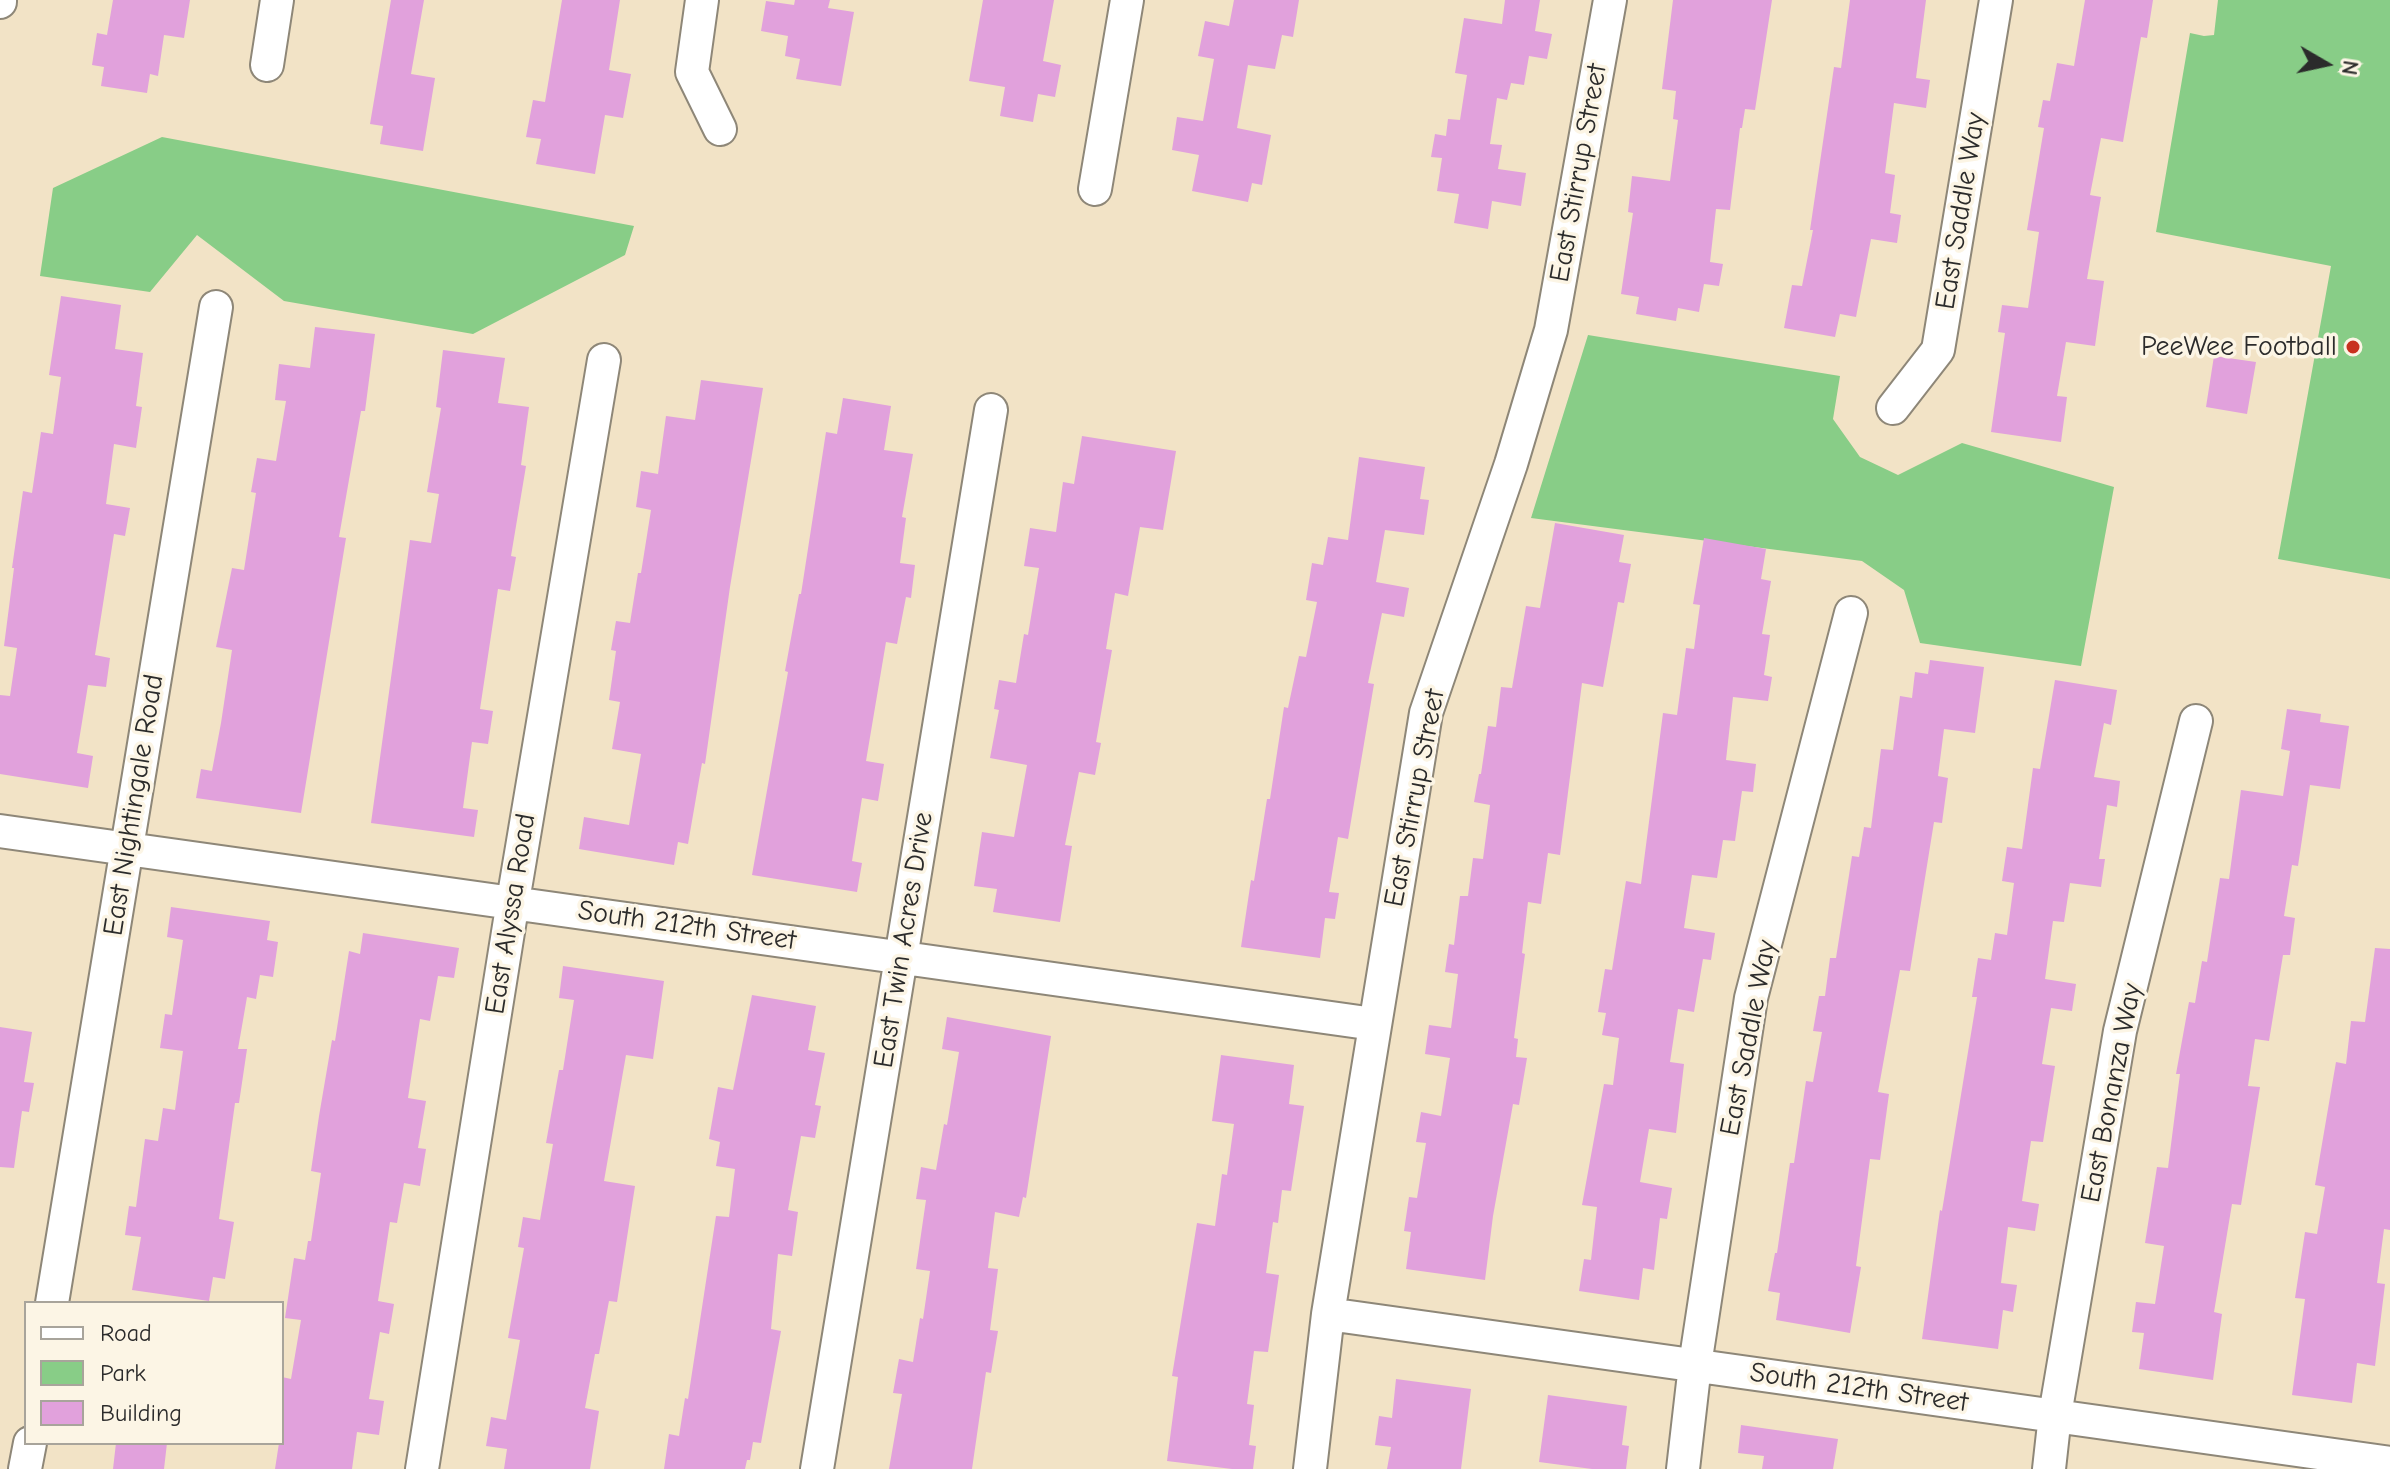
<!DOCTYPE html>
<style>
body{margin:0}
#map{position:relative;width:2390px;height:1469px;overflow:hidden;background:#f2e3c6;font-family:"Comic Neue",sans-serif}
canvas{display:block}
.legend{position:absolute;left:24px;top:1301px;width:260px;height:144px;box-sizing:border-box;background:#fcf5e5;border:2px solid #a8a49b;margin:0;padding:10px 14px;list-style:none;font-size:24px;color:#2b2b2b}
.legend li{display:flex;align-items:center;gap:16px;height:40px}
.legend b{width:40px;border:2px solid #a8a49b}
.north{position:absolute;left:2286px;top:24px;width:80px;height:80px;-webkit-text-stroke:6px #fcf5e5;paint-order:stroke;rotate:99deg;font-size:22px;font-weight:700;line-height:32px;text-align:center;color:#2b2b2b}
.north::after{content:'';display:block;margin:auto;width:28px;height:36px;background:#2b2b2b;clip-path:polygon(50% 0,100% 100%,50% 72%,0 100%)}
</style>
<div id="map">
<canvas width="2390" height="1469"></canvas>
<ul class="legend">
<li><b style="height:10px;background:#fff"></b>Road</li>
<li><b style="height:22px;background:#88cd87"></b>Park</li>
<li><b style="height:22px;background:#e1a1dc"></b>Building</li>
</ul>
<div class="north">N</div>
</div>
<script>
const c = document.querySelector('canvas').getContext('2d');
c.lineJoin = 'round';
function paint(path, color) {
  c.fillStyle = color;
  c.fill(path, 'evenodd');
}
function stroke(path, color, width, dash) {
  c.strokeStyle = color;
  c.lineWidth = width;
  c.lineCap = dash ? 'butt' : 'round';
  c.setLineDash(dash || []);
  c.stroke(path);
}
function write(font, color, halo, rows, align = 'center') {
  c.font = font + ' "Comic Neue",sans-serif';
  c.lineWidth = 7;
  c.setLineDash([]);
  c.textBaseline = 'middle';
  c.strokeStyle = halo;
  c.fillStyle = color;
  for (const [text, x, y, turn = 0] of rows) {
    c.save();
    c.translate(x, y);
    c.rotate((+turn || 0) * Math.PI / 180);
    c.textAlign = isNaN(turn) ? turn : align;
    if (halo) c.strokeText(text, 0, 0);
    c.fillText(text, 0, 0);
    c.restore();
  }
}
const green = new Path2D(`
 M2218,0H2390V579L2278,559L2331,266L2156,232L2190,33L2204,36L2214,35Z
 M162,137L634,226L625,255L473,334L284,301L197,235L150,292L40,276L53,188Z
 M1588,335L1840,376L1833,419L1860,457L1898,475L1962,443L2114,487L2081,666L1920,643L1904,590L1862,561L1531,518Z`);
const building = new Path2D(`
 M113,0H190L184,38L164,35L158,76L150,74L147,93L101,86L104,67L92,65L97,33L107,35Z
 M391,0H424L411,74L435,78L423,151L380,144L383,126L370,124Z
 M562,0H620L609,70L631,74L623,118L605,115L595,174L536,164L541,139L526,137L533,100L545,102Z
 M795,0H830L828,8L854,12L841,86L796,79L800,59L785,56L788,36L761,31L766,1L794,5Z
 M983,0H1054L1043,61L1061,65L1055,97L1038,94L1033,122L1000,116L1005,87L969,81Z
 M1234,0H1299L1293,37L1282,35L1275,69L1248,65L1237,128L1271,135L1262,185L1252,183L1248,202L1192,191L1199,155L1172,150L1177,117L1203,121L1214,59L1198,56L1205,21L1229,26Z
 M1505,0H1540L1535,31L1552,34L1547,59L1529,56L1524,85L1511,83L1507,100L1497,98L1490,144L1502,145L1498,169L1526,173L1521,206L1492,201L1488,229L1454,223L1459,194L1437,191L1442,158L1431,157L1435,134L1446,136L1448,119L1460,120L1467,75L1455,73L1464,18L1502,24Z
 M1673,0H1772L1755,110L1745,109L1742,128H1740L1730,210L1716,209L1710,262L1723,264L1719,286L1704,284L1699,312L1678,308L1676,321L1636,314L1639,297L1621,294L1633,213L1628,212L1632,176L1670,181L1678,120L1673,119L1676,91L1662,89Z
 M1850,0H1926L1916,78L1930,80L1926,108L1894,103L1885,173L1895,175L1890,213L1901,215L1897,243L1871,239L1856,317L1840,314L1835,337L1784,328L1792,285L1802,286L1813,230H1810L1834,67L1841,68Z
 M2085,0H2153L2147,38L2141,37L2123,142L2101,138L2090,195L2101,197L2087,279L2104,281L2095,346L2066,342L2057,396L2067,397L2061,442L1991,432L2005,333L1998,332L2002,305L2028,308L2039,232L2027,230L2044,128L2038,127L2043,100L2050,101L2057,63L2074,66Z
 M61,296L121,305L115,349L143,353L136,406L142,407L136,448L114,444L106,504L130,508L125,536L114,534L95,655L110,658L106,687L88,685L77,753L93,756L88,788L0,774V695L10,696L17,648L4,646L14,568H12L23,491L32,493L41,432L53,434L61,377L49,375Z
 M315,327L375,334L365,411H361L339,537L346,538L301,813L196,798L201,769L212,771L221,723L232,650L216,647L232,568L244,570L256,493L251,492L257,458L276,461L286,401L275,400L279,364L310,368Z
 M443,350L505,358L498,403L529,407L521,465L526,466L511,556L516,557L510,591L498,589L480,709L493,711L488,744L472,742L463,808L478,810L474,837L371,823L410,540L431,543L439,494L427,492L441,408L436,407Z
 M2214,356L2256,362L2247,414L2206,407Z
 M701,380L763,388L730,587L705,764L702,763L688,844L678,842L674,865L579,849L584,817L629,825L641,754L612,749L620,702L609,700L616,651L611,650L616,621L630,623L638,573H641L651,510L636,507L641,471L658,474L666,416L695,420Z
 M843,398L891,406L884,450L913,454L902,517L906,518L900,563L915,565L911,598L906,597L897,644L886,642L866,761L884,764L878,801L862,798L852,861L862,863L857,892L752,875L788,672L785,671L799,594H801L826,432L837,434Z
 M1082,436L1176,451L1163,530L1140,527L1128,596L1115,593L1106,649L1112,650L1096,742L1101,743L1095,775L1079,772L1065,845L1072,846L1060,922L993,912L997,889L974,886L982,832L1014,837L1027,765L990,758L999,710L994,709L999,680L1016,683L1024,634L1028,635L1039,568L1024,566L1030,528L1056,532L1063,482L1074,484Z
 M1359,457L1425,467L1420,499L1429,500L1424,535L1385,530L1376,582L1409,588L1404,617L1382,613L1368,683L1374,684L1348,839L1338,837L1329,892L1339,893L1335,919L1325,918L1320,958L1241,947L1251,880L1254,881L1267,799H1270L1284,707L1288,708L1299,656L1306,657L1317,602L1306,600L1312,563L1323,565L1328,537L1348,540Z
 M1555,523L1624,535L1619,562L1631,564L1624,603L1618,602L1603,687L1582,683L1560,855L1548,853L1541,904L1528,902L1522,953L1525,954L1514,1038L1518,1039L1516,1057L1527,1058L1519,1105L1513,1104L1493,1216L1485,1280L1406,1269L1411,1232L1404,1231L1409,1197L1417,1198L1426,1143L1416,1142L1421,1112L1441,1116L1450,1058L1425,1054L1429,1025L1451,1028L1458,974L1445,972L1449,944L1454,945L1460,896H1468L1473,858L1483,859L1490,805L1474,802L1479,774H1481L1488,726L1496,727L1501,687L1512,688L1526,606L1540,608Z
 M1704,538L1766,549L1761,579L1771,581L1762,634L1770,635L1764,675L1772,677L1768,701L1733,697L1726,760L1756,764L1753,792L1742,791L1735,841L1723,840L1717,878L1692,875L1684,928L1715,933L1711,960L1703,959L1694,1012L1678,1009L1670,1062L1684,1064L1676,1133L1649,1129L1640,1182L1672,1188L1667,1219L1660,1218L1654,1270L1643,1268L1639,1300L1579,1291L1584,1259L1591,1260L1597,1207L1582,1205L1604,1084L1613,1085L1619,1038L1602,1035L1606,1013L1598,1012L1605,969L1612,970L1626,881L1641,884L1663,713L1677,715L1686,648L1694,649L1700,605L1693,604Z
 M1930,660L1984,667L1975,733L1944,729L1938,776L1948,778L1942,823L1934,822L1910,971L1900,970L1878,1092L1889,1094L1880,1160L1870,1159L1856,1266L1861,1267L1850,1333L1776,1320L1780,1293L1768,1291L1775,1253H1777L1790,1163H1794L1806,1081L1813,1082L1822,1032L1813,1031L1819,996H1825L1830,958H1836L1852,856L1859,857L1864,827L1871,828L1881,749L1893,750L1900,696L1912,698L1915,672L1928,674Z
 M2055,680L2117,690L2111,725L2104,723L2094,777L2120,781L2117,807L2107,805L2099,859H2105L2101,887L2070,883L2064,922L2053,921L2045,979L2076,984L2072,1011L2051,1008L2042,1064L2055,1066L2043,1142L2031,1141L2022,1201L2039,1204L2035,1231L2008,1227L2001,1283L2017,1285L2013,1312L2003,1310L1998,1349L1922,1339L1940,1210L1942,1211L1977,997H1972L1978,958L1991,960L1995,933L2007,935L2014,883L2002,881L2007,847L2022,849L2033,768L2040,769Z
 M2287,709L2321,714L2320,722L2349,726L2340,789L2310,785L2298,866L2292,865L2284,916L2295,918L2290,955H2283L2269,1041L2255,1039L2248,1086L2260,1087L2241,1205L2232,1204L2214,1312L2222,1314L2213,1380L2139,1369L2144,1333L2132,1332L2136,1302L2155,1304L2164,1246L2145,1243L2157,1167L2168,1168L2180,1074H2176L2189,1002L2195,1003L2202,961L2207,962L2220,878L2229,879L2241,790L2283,796L2290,751L2281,749Z
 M171,907L270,921L267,940L278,942L273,977L260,975L256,999L247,997L238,1049H247L239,1103H235L219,1219L234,1222L225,1279L213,1277L209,1301L132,1290L141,1237L125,1235L129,1206L136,1207L145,1139L158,1141L163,1108L175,1110L183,1051L160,1048L165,1014L172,1015L183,940L167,937Z
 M363,933L459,948L454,978L438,976L430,1021L420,1019L408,1098L426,1101L418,1148L426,1149L420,1186L404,1183L397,1223L390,1222L378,1301L394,1304L389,1334L380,1332L369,1399L384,1401L379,1435L357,1432L352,1469H275L279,1443H282V1377L291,1379L301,1320L285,1318L294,1258L305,1260L308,1241H311L321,1173L311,1171L319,1116L332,1040L335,1041L349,951L360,954Z
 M2375,948L2390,949V1230L2384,1229L2377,1283L2385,1284L2375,1366L2357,1363L2352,1403L2292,1395L2305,1299L2295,1298L2305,1232L2317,1234L2325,1187L2315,1185L2336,1062L2346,1064L2351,1021L2365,1022Z
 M563,966L664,981L653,1059L626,1055L604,1181L635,1186L617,1302L609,1301L599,1354H595L585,1408L599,1411L590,1469H504L507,1449L486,1446L491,1417L506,1420L520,1340L508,1338L524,1248L518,1247L523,1217L540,1220L553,1144L546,1143L559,1070H563L574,1000L559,998Z
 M752,995L816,1006L808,1050L825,1053L815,1105L821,1106L815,1138L801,1136L788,1210L798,1212L792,1256L778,1254L771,1329L781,1331L761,1443L753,1442L750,1460H747L745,1469H664L669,1434L679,1436L685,1398L688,1399L716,1216L729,1217L735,1169L716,1166L720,1142L709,1139L718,1087L733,1090Z
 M947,1017L1051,1036L1026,1198L1023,1197L1019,1217L995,1212L988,1268L998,1269L990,1330L998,1331L991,1373L986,1372L972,1469H889L902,1394L893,1393L899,1359L913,1362L920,1318L923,1319L930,1271L916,1269L926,1200L916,1199L921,1167L936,1170L944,1124L947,1125L959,1052L942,1049Z
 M0,1027L32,1032L24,1082L34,1083L29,1112L22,1111L14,1168L0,1167Z
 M1221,1055L1294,1065L1289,1104L1304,1106L1291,1191L1282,1190L1278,1223L1273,1222L1266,1273L1279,1275L1268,1352L1254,1351L1247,1404L1254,1405L1249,1445L1256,1446L1253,1469H1232L1167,1461L1178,1377L1172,1376L1197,1223L1215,1226L1222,1174L1227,1175L1234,1124L1212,1121Z
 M1396,1379L1471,1389L1461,1469H1387L1391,1447L1375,1445L1379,1416L1392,1418Z
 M1548,1395L1627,1406L1622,1445L1629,1446L1626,1469H1592L1539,1462Z
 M1741,1425L1838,1439L1833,1469H1762L1764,1456L1738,1453Z
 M116,1443H167L164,1469H113Z`);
const minor = new Path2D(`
 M702,0L692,72L720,129
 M0,2V0
 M267,65L277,0
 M1095,189L1127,0
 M1893,408L1938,350L1996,0
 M0,831L1374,1024
 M52,1303L216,307
 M1328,1314L2390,1463
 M25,1469L30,1443
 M422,1469L513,901L604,360
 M817,1469L991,410
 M1310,1469L1328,1314L1426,713L1511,464L1551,330L1610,0
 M1683,1469L1695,1365L1751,998L1851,613
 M2049,1469L2055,1415L2120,1031L2196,721`);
const markers = [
 [2353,347,8,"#c8321e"]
];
const streetNames = [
 ["East Stirrup Street",1579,173,-80],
 ["East Saddle Way",1961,211,-81],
 ["East Stirrup Street",1415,798,-79],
 ["East Nightingale Road",134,805,-81],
 ["East Alyssa Road",511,914,-81],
 ["South 212th Street",687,926,8],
 ["East Twin Acres Drive",904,940,-81],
 ["East Saddle Way",1749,1038,-79],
 ["East Bonanza Way",2112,1093,-79],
 ["South 212th Street",1859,1388,8]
];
const poiNames = [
 ["PeeWee Football",2337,347]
];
paint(green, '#88cd87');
paint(building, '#e1a1dc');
stroke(minor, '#8e8778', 36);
stroke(minor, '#fff', 32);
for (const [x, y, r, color] of markers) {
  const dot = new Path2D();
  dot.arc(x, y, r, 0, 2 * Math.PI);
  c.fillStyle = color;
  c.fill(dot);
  stroke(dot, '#fcf5e5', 3);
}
write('28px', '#2b2b2b', '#fcf5e5', streetNames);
write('28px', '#2b2b2b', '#fcf5e5', poiNames, 'right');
</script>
